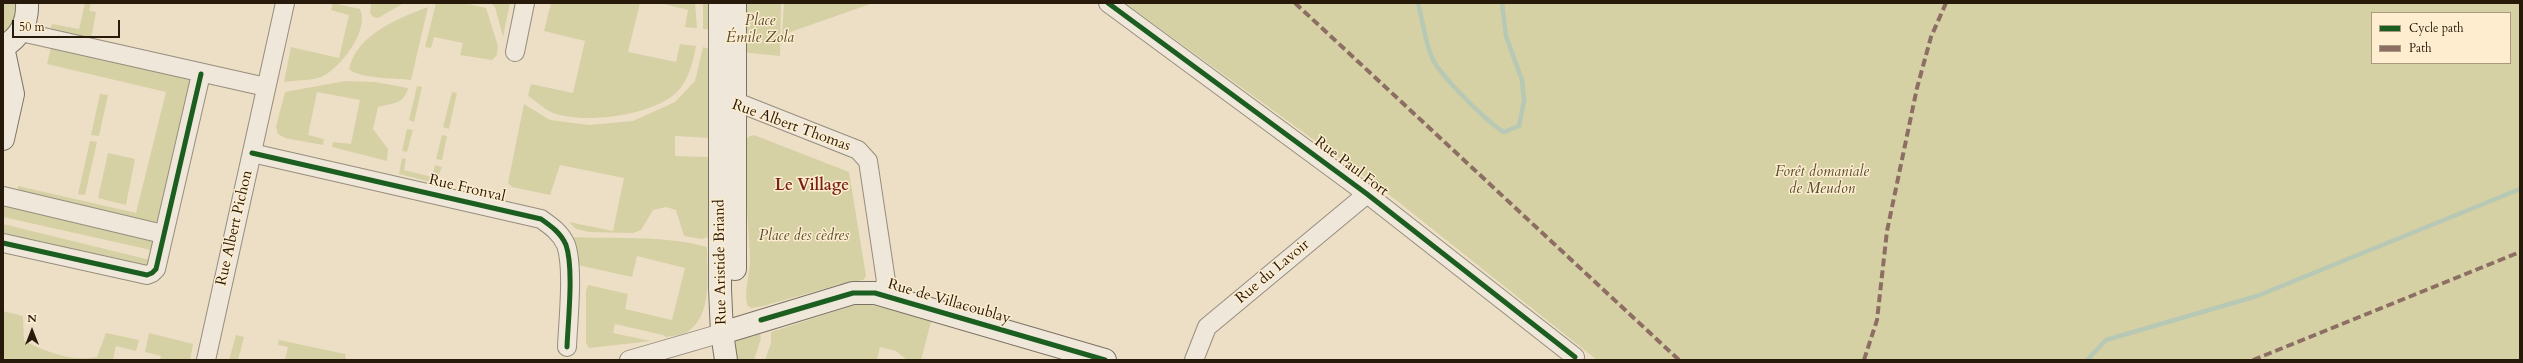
<!DOCTYPE html>
<meta charset="utf-8">
<style>
body{margin:0}
#map{position:relative;width:2523px;height:363px;overflow:hidden;background:#eddfc5;font-family:Cardo,serif}
canvas{display:block}
.frame{position:absolute;inset:0;border:4px solid #271a0b;pointer-events:none}
.legend{position:absolute;left:2371px;top:12px;width:140px;height:52px;box-sizing:border-box;background:#feedce;border:1px solid #a89980;margin:0;padding:5px 7px;list-style:none;font-size:12px;color:#271a0b}
.legend li{display:flex;align-items:center;gap:8px;height:20px}
.legend b{width:20px;border:1px solid #a89980}
.north{position:absolute;left:12px;top:311px;width:40px;height:40px;-webkit-text-stroke:3px #feedce;paint-order:stroke;rotate:0deg;font-size:11px;font-weight:700;line-height:16px;text-align:center;color:#271a0b}
.north::after{content:'';display:block;margin:auto;width:14px;height:18px;background:#271a0b;clip-path:polygon(50% 0,100% 100%,50% 72%,0 100%)}
.scale{position:absolute;left:12px;top:20px;width:108px;height:18px;box-sizing:border-box;border:2px solid #271a0b;border-top:0;padding-left:5px;font-size:12px;line-height:14px;white-space:nowrap;color:#271a0b;-webkit-text-stroke:3px #feedce;paint-order:stroke}
</style>
<div id="map">
<canvas width="2523" height="363"></canvas>
<div class="frame"></div>
<ul class="legend">
<li><b style="height:5px;background:#1b5e20"></b>Cycle path</li>
<li><b style="height:5px;background:#8d6e63"></b>Path</li>
</ul>
<div class="north">N</div>
<div class="scale">50 m</div>
</div>
<script>
const c = document.querySelector('canvas').getContext('2d');
c.lineJoin = 'round';
function paint(path, color) {
  c.fillStyle = color;
  c.fill(path, 'evenodd');
}
function stroke(path, color, width, dash) {
  c.strokeStyle = color;
  c.lineWidth = width;
  c.lineCap = dash ? 'butt' : 'round';
  c.setLineDash(dash || []);
  c.stroke(path);
}
function write(font, color, halo, rows, align = 'center') {
  c.font = font + ' Cardo,serif';
  c.lineWidth = 3;
  c.setLineDash([]);
  c.textBaseline = 'middle';
  c.strokeStyle = halo;
  c.fillStyle = color;
  for (const [text, x, y, turn = 0] of rows) {
    c.save();
    c.translate(x, y);
    c.rotate((+turn || 0) * Math.PI / 180);
    c.textAlign = isNaN(turn) ? turn : align;
    if (halo) c.strokeText(text, 0, 0);
    c.fillText(text, 0, 0);
    c.restore();
  }
}
const green = new Path2D(`
 M3,3H17V19L3,37Z
 M85,3H91L89,11L96,12L91,39L50,30L52,24L79,29Z
 M333,3L360,9C370,30 340,69 321,77C310,81 295,80 284,82L291,47L339,58L349,15L331,10Z
 M371,3H404L378,18L373,17L370,13Z
 M436,3H464L486,8L498,46L497,55L492,60L460,55L463,43L434,37L431,48L425,47Z
 M491,3H510L503,37L495,7Z
 M551,3H640L628,52L676,62L680,44L696,46C693,64 687,86 671,97C644,116 585,124 553,113C545,110 536,101 528,96L531,84L573,93L585,41L544,31Z
 M660,3H695L697,28L685,27L688,10Z
 M703,3H711L712,30L703,29Z
 M738,3H781L780,56L741,52Z
 M784,3H873L782,35Z
 M1125,3H2520V360H1597L1387,193ZM2372,13H2510V63H2372Z
 M428,7L411,80C396,78 359,79 349,69C357,34 399,18 428,7Z
 M52,44L193,77L158,227L17,194L18,186L136,213L166,92L47,64Z
 M703,47L709,49L711,55L709,138L675,136V156L709,157L708,237L702,239L684,236L676,210L666,207L653,210L641,230L633,233L589,232L576,229L569,222L613,231L624,178L560,165L550,195L512,187L508,183L524,104L550,120L589,125L633,121L675,102L695,81Z
 M345,81L375,82L408,88C404,105 392,103 378,107L373,129L388,149L387,161L332,147L333,142L351,144L360,100L317,92L308,135L324,139L323,145L285,138L278,134L276,127L285,92Z
 M417,86L422,87L414,122L409,120Z
 M452,92L457,93L449,129L443,127Z
 M100,94L108,95L99,136L91,135Z
 M407,129L413,130L407,152L402,151Z
 M442,135L447,136L442,160L436,159Z
 M754,135L849,172L866,276L863,280L841,284L763,306L751,308L747,305C744,290 750,274 750,258L743,145L748,137Z
 M90,141L97,142L85,195L78,194Z
 M108,153L135,159L126,205L98,198Z
 M402,158L406,159L404,170L432,177L435,165L442,167L436,181L431,182L399,174Z
 M3,203L154,238L151,250L3,217Z
 M3,224L150,260L148,270L3,237Z
 M571,237C615,239 664,235 707,247C707,273 713,316 687,332C682,335 672,336 666,337L663,335L615,324L613,333L651,341L589,348L586,343V291L588,285L628,294L625,309L672,320L685,268L637,256L632,277L578,265Z
 M861,303L932,318L921,360H907L896,351L880,347L877,360H765L771,343V332Z
 M3,311L23,316L24,341C47,352 72,362 97,357L106,333L139,340L136,351L116,346L113,360H3Z
 M759,327L761,339L754,360H733C733,338 740,336 759,327Z
 M149,333L193,344L190,360H160L161,356L145,352Z
 M236,335L244,337L238,360H229Z
 M279,340L345,354L346,360H285L288,347L278,345Z`);
const stream = new Path2D(`
 M1418,3C1423,21 1425,43 1433,60C1442,77 1488,123 1504,132L1519,126L1524,101L1522,80L1506,36L1502,3
 M2087,360L2106,340L2257,296L2520,189`);
const street = new Path2D(`
 M1108,3L1367,194L1575,357
 M21,32L266,87
 M515,52L525,3
 M722,102L739,103L858,150L868,161L886,281L882,294
 M252,153L541,219C551,226 561,233 566,245C574,268 568,321 567,347
 M3,196L163,234
 M3,243L147,275L152,273L156,269L201,74
 M206,360L285,3
 M629,360L722,333
 M1194,360L1207,327L1367,194`);
const secondary = new Path2D(`
 M720,3V289L722,333L726,360
 M3,47C20,37 28,23 27,3
 M3,139L13,94L3,47
 M735,269V3
 M722,333L853,293H875L1105,360`);
const quiet = new Path2D(`
 M1295,3L1679,360
 M1864,360L1877,320L1887,231L1917,88L1931,37L1946,3
 M2253,360L2520,252`);
const cycleway = new Path2D(`
 M1108,3L1367,194L1575,357
 M252,153L541,219C551,226 561,233 566,245C574,268 568,321 567,347
 M3,243L147,275L152,273L156,269L201,74
 M761,320L853,293H875L1105,360`);
const parkNames = [
 ["Place",760,22],
 ["Émile Zola",760,39],
 ["Forêt domaniale",1822,173],
 ["de Meudon",1822,190],
 ["Place des cèdres",804,237]
];
const streetNames = [
 ["Rue Albert Thomas",791,126,20],
 ["Rue Paul Fort",1351,167,37],
 ["Rue Fronval",467,189,13],
 ["Rue Albert Pichon",235,228,-77],
 ["Rue Aristide Briand",721,262,-91],
 ["Rue du Lavoir",1273,272,-40],
 ["Rue de Villacoublay",949,302,16]
];
const neighbourhoodNames = [
 ["Le Village",812,186]
];
paint(green, '#d6d0a5');
stroke(stream, '#b7c9b4', 4.5);
stroke(street, '#978d7d', 20);
stroke(secondary, '#7b7264', 24);
stroke(street, '#eee7da', 18);
stroke(secondary, '#eee7da', 22);
stroke(quiet, '#8d6e63', 4, [8, 4]);
stroke(cycleway, '#1b5e20', 5);
write('italic 15px', '#564d31', '#feedce', parkNames);
write('15px', '#271a0b', '#feedce', streetNames);
write('bold 16px', '#7a1f14', '#feedce', neighbourhoodNames);
</script>
